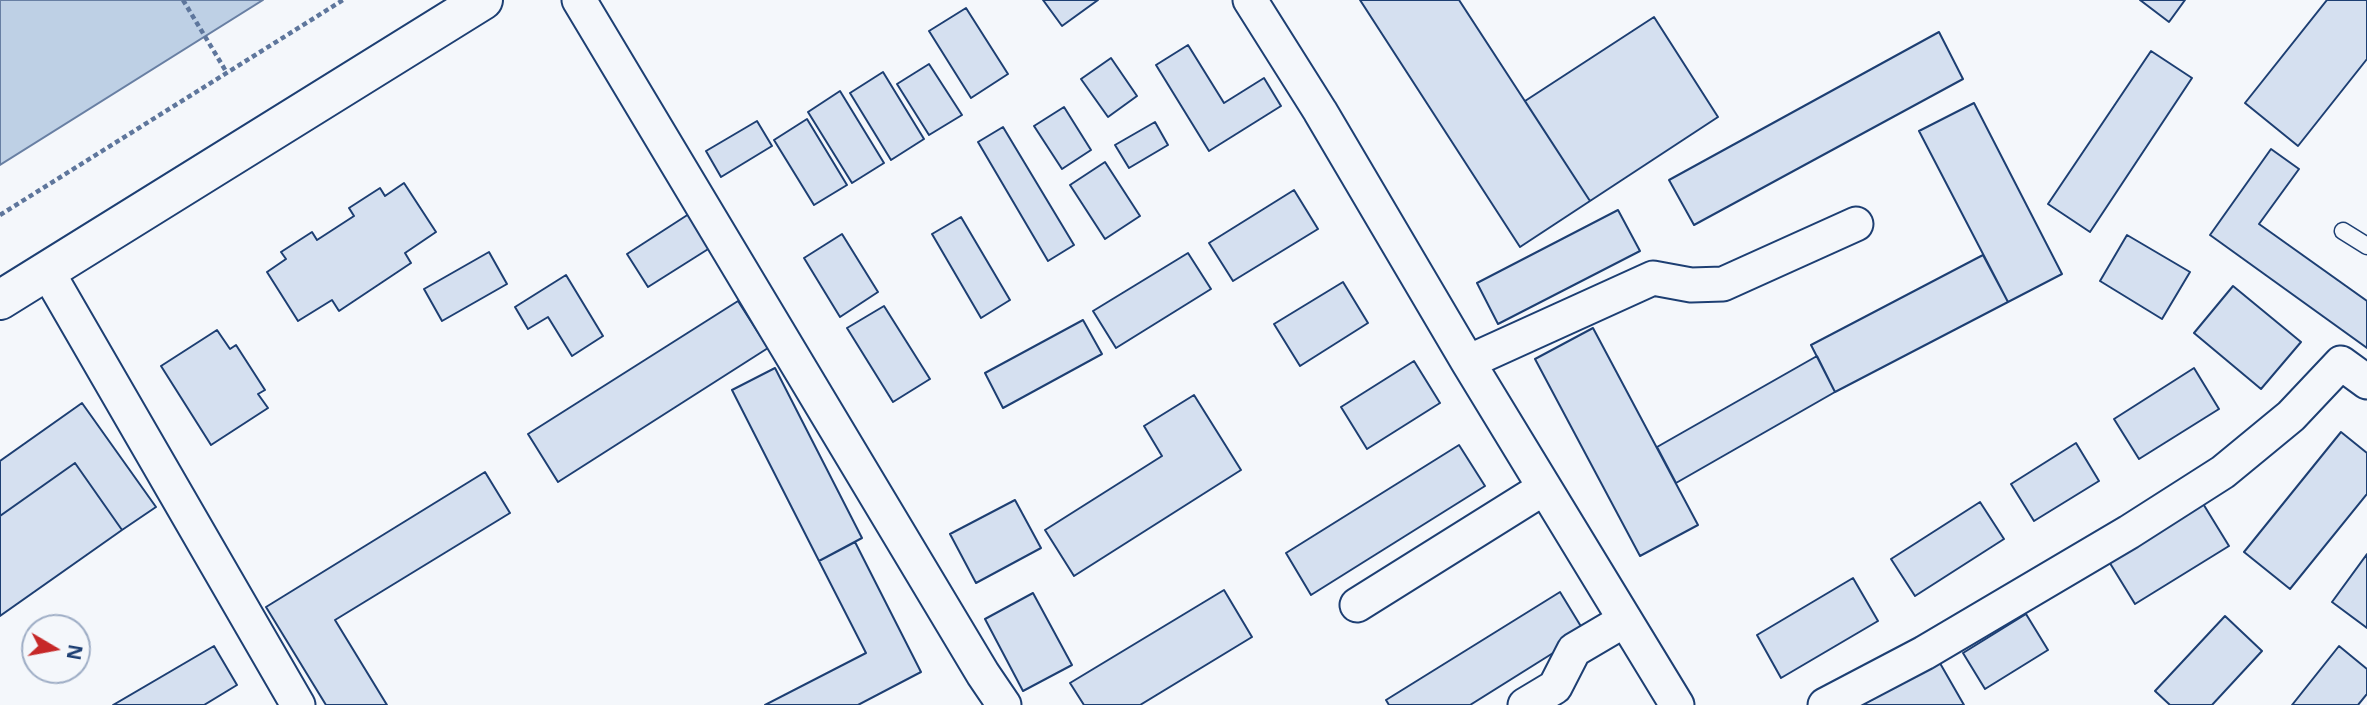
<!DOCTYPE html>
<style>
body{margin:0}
#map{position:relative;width:2367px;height:705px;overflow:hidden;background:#f4f7fb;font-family:"Open Sans",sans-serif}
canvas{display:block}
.north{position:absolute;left:21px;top:614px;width:70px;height:70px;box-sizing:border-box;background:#f4f7fb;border:2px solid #9eadc5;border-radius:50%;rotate:100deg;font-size:19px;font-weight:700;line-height:28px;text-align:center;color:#1d3f73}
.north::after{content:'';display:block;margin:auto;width:24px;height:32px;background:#c62828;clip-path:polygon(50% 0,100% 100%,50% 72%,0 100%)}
</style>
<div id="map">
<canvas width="2367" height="705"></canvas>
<div class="north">N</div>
</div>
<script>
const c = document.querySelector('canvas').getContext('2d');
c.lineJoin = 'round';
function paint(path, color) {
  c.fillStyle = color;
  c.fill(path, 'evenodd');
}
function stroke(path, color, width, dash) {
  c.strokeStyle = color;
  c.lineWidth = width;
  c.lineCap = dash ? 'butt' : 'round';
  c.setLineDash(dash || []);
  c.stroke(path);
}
const water = new Path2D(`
 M0,0H263L0,165Z`);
const building = new Path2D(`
 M1043,0H1098L1062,26Z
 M1360,0H1459L1590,201L1520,247Z
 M2140,0H2185L2169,22Z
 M2327,0H2367V59L2298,146L2245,103Z
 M966,8L1008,74L971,98L929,31Z
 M1654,17L1718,117L1590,201L1525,101Z
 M1939,32L1963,79L1694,225L1669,180Z
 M1188,45L1224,103L1264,78L1281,106L1209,151L1156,65Z
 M2151,51L2192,78L2090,232L2048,204Z
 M1111,58L1137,96L1108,117L1081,79Z
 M929,64L962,115L929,135L897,84Z
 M883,72L924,139L891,160L850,93Z
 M840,91L884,163L852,183L808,112Z
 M1974,103L2062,274L2008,302L1919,131Z
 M1064,107L1091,150L1062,169L1034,126Z
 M807,119L847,185L814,205L774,140Z
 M757,121L772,146L721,177L706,151Z
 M1155,122L1168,145L1129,168L1115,145Z
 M1003,127L1074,245L1048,261L978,142Z
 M2271,149L2299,169L2259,224L2367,301V348L2210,235Z
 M1105,162L1140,216L1105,239L1070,185Z
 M404,183L436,232L405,253L411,263L339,311L332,300L298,321L267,272L286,259L281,252L312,232L317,240L354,216L349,208L380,188L385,196Z
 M1294,190L1318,229L1233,281L1209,243Z
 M1618,210L1640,251L1498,324L1477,283Z
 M692,212L713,246L648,287L627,254Z
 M961,217L1010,300L981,318L932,234Z
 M842,234L878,292L840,317L804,258Z
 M2127,235L2190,272L2162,319L2100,281Z
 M489,252L507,284L442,321L424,289Z
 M1188,253L1211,289L1116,348L1093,311Z
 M1983,255L2008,302L1835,392L1811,345Z
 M566,275L603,336L572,356L548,317L528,329L515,307Z
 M1343,282L1368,323L1300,366L1274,324Z
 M2233,286L2301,342L2261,389L2194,333Z
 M738,301L768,348L558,482L528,434Z
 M884,306L930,379L893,402L847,328Z
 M1083,320L1102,354L1003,408L985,373Z
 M1593,328L1698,525L1640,556L1535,359Z
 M217,330L230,349L236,345L265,390L258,394L268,408L211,445L161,366Z
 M1817,356L1835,392L1676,483L1657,447Z
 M1414,361L1440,403L1367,449L1341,407Z
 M775,368L862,538L819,561L732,390Z
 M2194,368L2219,409L2139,459L2114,419Z
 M1194,395L1241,470L1074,576L1045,530L1162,456L1144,426Z
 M82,403L156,507L122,530L75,463L0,516V461Z
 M2341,432L2367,453V494L2290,589L2244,552Z
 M2076,443L2099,481L2034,521L2011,484Z
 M1459,445L1485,486L1311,595L1286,553Z
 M75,463L122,530L0,616V516Z
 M485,472L510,513L335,620L387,705H326L266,607Z
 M1015,500L1041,548L976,583L950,534Z
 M1980,502L2004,539L1915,596L1891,559Z
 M2202,502L2229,546L2135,604L2108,560Z
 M855,542L921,672L858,705H765L866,653L819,561Z
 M2367,554V628L2332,602Z
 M1853,578L1878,621L1781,678L1757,635Z
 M1224,590L1252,637L1140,705H1084L1070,683Z
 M1560,592L1585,633L1470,705H1389L1386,700Z
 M1033,593L1072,665L1023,691L985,619Z
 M2026,614L2048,650L1985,689L1963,653Z
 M2225,616L2262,651L2212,705H2170L2155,691Z
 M214,646L237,685L204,705H113Z
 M2339,646L2367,669V694L2358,705H2292Z
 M1937,658L1964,705H1858Z`);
const path = new Path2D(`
 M183,0L227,73
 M0,215L343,0`);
const lane = new Path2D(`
 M2343,231L2367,246`);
const street = new Path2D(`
 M579,0L983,674L1004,705
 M1250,0L1320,111L1468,362L1677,705
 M47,271L298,705
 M1468,362L1653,278L1691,285L1723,284L1856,224
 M1357,605L1544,488
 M1525,705L1555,687L1574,650L1625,620
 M1825,705L1924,653L2129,532L2223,472L2291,416L2341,363L2367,382`);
const secondary = new Path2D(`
 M0,300L483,0`);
paint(water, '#bed0e5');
stroke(water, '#687fa3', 2);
paint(building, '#d5e0f0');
stroke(building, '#1d3f73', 2);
stroke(lane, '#1d3f73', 19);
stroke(street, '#1d3f73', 37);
stroke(secondary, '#1d3f73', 42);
stroke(path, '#5e769c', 4.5, [5, 3.5]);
stroke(lane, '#f4f7fb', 16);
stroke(street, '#f4f7fb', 33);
stroke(secondary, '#f4f7fb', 38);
</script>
